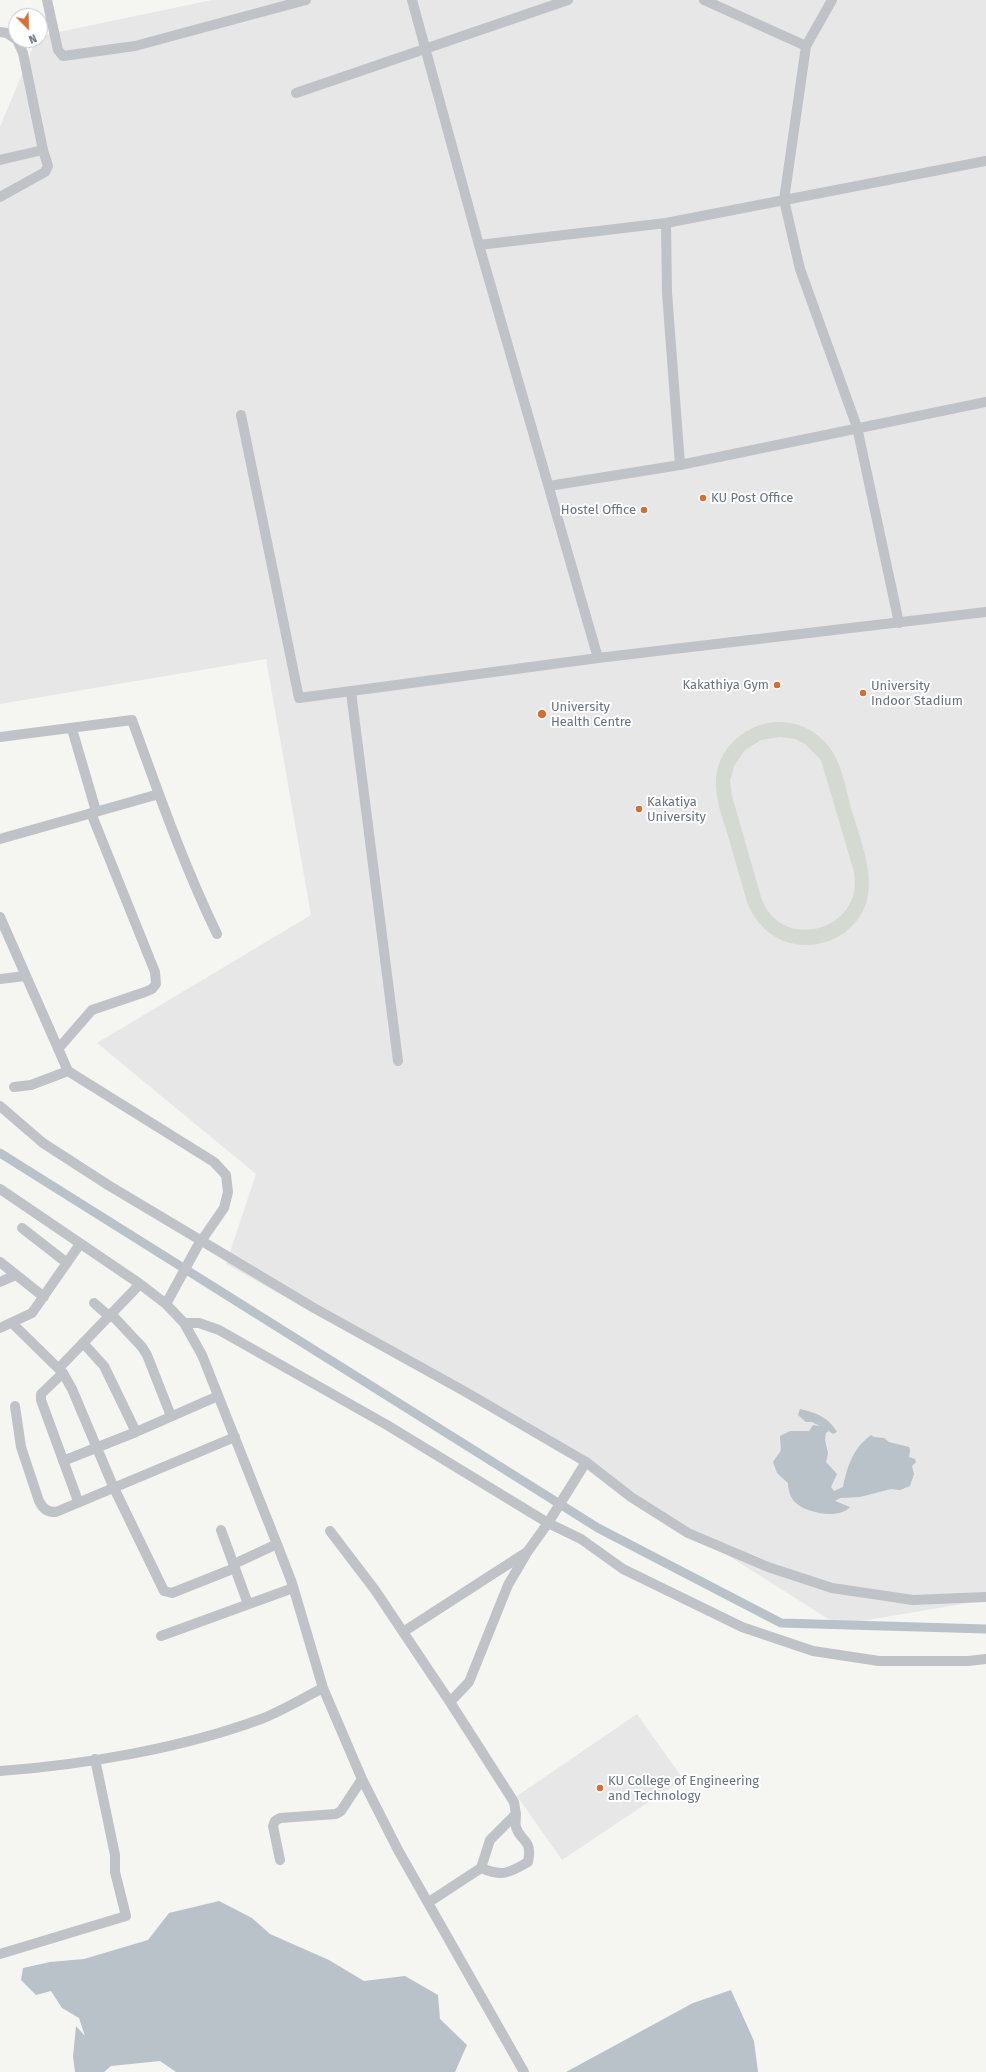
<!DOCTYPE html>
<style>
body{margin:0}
#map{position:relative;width:986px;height:2072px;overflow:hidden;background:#f5f5f2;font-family:"Fira Sans",sans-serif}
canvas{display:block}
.north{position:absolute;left:8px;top:8px;width:40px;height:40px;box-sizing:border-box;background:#fff;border:1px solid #c2c7cd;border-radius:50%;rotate:157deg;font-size:11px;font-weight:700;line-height:16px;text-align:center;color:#677281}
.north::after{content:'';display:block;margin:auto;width:14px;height:18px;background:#d36e35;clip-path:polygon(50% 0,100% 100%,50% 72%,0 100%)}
</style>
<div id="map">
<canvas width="986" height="2072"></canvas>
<div class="north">N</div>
</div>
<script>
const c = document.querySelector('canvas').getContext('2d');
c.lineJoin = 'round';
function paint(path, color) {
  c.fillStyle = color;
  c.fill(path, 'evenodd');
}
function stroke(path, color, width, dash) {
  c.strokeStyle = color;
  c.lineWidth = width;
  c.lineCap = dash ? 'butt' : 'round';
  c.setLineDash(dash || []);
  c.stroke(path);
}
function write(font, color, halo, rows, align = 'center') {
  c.font = font + ' "Fira Sans",sans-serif';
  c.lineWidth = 4;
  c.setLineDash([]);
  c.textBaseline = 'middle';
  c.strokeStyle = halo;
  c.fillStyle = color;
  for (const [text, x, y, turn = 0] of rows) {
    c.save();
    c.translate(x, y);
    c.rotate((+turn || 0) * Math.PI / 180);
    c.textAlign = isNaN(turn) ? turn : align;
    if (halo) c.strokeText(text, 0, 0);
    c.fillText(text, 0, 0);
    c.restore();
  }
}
const built = new Path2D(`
 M212,0H986V1600L838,1625L572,1457L226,1264L256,1174L97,1043L311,915L266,659L0,704V127L36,40H40V36Z
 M637,1714L683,1779L562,1860L517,1796Z`);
const green = new Path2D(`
 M775,722C793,721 811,727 824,741C841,758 845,785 851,808C863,850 888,900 844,933C830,943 812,947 795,944C772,940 755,923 747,902C740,877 733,853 726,829C721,814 716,799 716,784C715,751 743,725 775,722ZM779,737L795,739L805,744L821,760L854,872C865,931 780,954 761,897L732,796L730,781L734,766L745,750L761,740Z`);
const water = new Path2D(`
 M800,1409C817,1413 828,1417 837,1432L833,1434L829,1431L826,1433L825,1440L828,1453L826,1462L837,1474L831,1487L834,1491L843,1487C847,1467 853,1448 871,1435L874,1437L884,1438L889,1442L909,1447L910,1450L909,1457L915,1459L916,1462L912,1466L914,1474L910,1486L900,1490L891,1489L860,1497L840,1498L835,1501L850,1507C839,1520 804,1513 794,1501C790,1497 788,1489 788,1483L777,1473L773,1462C783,1447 781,1455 780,1436L790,1431H809L813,1425L820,1426L812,1422H806L798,1415Z
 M219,1901L252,1918L270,1934L329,1960L364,1981L405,1976L438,1995L440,2019L467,2045L455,2072H176L160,2061L111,2066L104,2072H75L73,2056L76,2026L85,2036L79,2018L62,2008L51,1991L36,1995L21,1980L23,1968L50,1962L84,1959L148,1940L169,1913Z
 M731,1990L754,2041L758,2072H566L693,2003Z`);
const canal = new Path2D(`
 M0,1153L598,1528L781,1623L986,1629`);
const minor = new Path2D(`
 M47,0L58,50L63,56L135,46L306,0
 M412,0L479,245L598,658
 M704,0L806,46
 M832,0L806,46L784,200L800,269L857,427L899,623
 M0,32L7,33L16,39
 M296,93L568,0
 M0,160L43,150L23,53L17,40
 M0,197L45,172L48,166L43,150
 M666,223L667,293L680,465
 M479,245L666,223L986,161
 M241,415L299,698L598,658L986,612
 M549,486L680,465L986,402
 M351,692L398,1061
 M72,729L96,811
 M0,737L132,720C158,792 184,866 217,934
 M0,839L159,794
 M0,917L68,1071L214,1162L226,1175L228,1192L224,1208L197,1247L166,1304
 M0,979L25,976
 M58,1049L92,1010L145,992L152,989L156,984L155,972L91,813
 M14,1087L31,1085L68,1071
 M0,1106L43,1143L108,1185L314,1308L464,1391L586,1462L631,1497L688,1533L768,1567L832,1588L913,1600L986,1597
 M0,1189L140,1284L166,1304L184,1323L202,1355L277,1544L292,1583L323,1688L362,1779L398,1850L524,2072
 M22,1228L67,1263
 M0,1262L44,1297
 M0,1282L16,1275
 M94,1303L110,1317
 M112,1315L142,1347L147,1355L171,1416
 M12,1323L63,1373L72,1389L113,1486L164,1591L172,1593L235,1568
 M184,1323H199L219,1330L387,1425L548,1523L581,1539L623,1569L742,1627L813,1651L879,1661H968L986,1659
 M0,1328L32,1313L80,1244
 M84,1344L104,1366L136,1432
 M59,1368L140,1284
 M63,1373L41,1394V1400L78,1501
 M15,1406L21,1447L39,1501C43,1509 47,1512 56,1512L235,1437
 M63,1461L136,1432L218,1396
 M221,1530L248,1604
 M330,1531L375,1590L450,1702
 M234,1564L277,1544
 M403,1632L527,1552
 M161,1636L293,1588
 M0,1771C84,1765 183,1748 261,1719C282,1711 303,1698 323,1688
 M280,1860L273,1826L275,1821L280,1818L336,1814L341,1811L362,1779
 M481,1868C503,1877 509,1873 528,1862C533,1838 520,1842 516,1827C515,1823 516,1818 516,1814
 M429,1902L481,1868L490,1840L516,1814L514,1802L450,1702L469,1682L508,1585L528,1551L548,1523L586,1462
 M0,1954L126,1916L115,1872V1855L95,1759`);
const markers = [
 [703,498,4,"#d36e35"],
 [644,510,4,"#d36e35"],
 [777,685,4,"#d36e35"],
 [863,693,4,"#d36e35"],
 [542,714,5,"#d36e35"],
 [639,809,4,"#d36e35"],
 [600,1788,4,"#d36e35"]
];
const poiNames = [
 ["KU Post Office",711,498],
 ["Hostel Office",636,510,"right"],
 ["Kakathiya Gym",769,685,"right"],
 ["University",871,686],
 ["Indoor Stadium",871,701],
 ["University",551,707],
 ["Health Centre",551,722],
 ["Kakatiya",647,802],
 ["University",647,817],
 ["KU College of Engineering",608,1781],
 ["and Technology",608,1796]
];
paint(built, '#e6e7e6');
paint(green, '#d4dad2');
paint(water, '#b9c2c8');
stroke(canal, '#b9c2c8', 9);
stroke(minor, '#bfc2c6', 10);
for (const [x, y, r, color] of markers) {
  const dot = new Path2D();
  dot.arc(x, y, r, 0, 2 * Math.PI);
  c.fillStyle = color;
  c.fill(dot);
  stroke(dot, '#fff', 1.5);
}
write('13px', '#677281', '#fff', poiNames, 'left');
</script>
